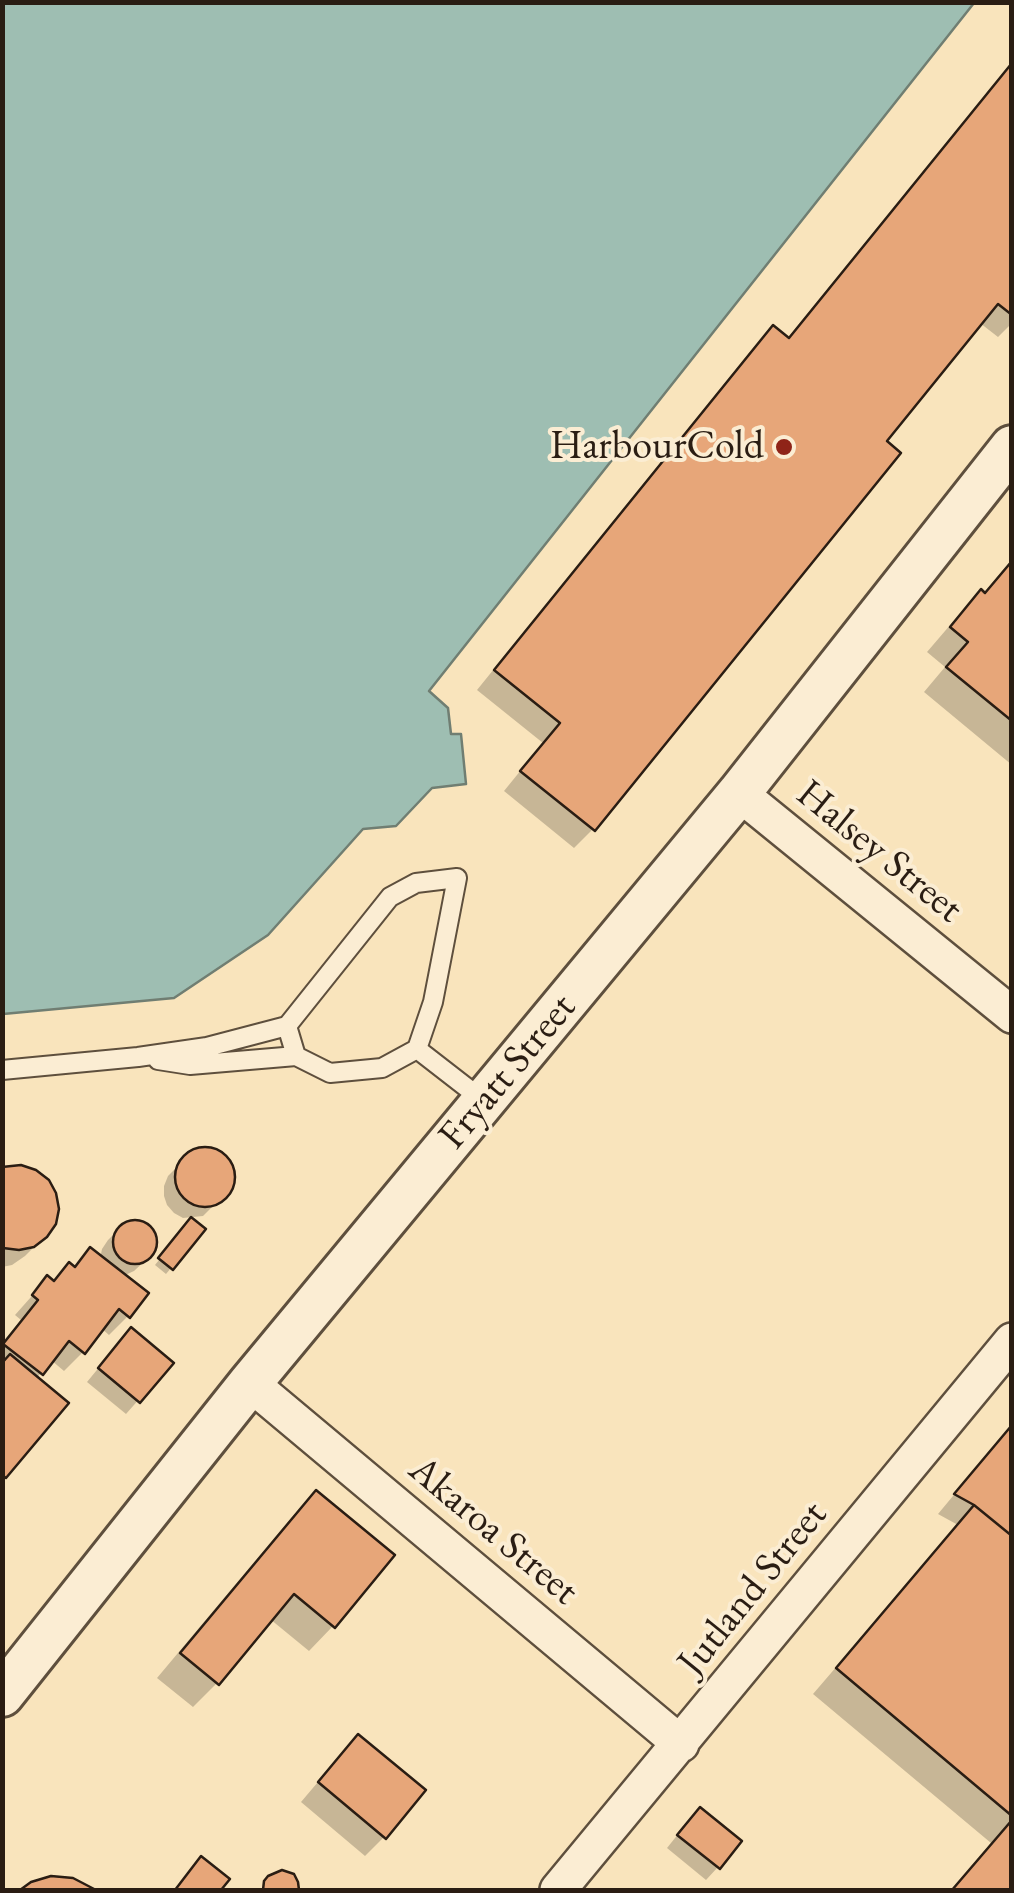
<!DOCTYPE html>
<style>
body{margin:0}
#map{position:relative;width:1014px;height:1893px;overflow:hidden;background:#f9e4bc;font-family:"EB Garamond",serif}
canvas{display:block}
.frame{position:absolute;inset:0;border:5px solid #2a1d13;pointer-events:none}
</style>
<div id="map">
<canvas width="1014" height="1893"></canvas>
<div class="frame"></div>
</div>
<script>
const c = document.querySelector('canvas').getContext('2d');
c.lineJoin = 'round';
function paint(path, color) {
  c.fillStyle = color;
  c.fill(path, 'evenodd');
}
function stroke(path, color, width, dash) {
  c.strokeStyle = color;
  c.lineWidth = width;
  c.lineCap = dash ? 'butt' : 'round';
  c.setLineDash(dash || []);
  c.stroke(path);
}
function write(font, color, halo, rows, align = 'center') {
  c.font = font + ' "EB Garamond",serif';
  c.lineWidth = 8;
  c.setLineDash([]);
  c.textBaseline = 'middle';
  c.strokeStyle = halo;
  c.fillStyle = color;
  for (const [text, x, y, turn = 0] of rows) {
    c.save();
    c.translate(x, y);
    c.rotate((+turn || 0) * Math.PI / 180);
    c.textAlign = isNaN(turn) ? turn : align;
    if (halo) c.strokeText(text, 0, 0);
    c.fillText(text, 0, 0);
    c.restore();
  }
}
const water = new Path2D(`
 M3,2L974,3L429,691L448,708L451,734H461L466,784L432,788L396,826L363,829L268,935L174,998L3,1014Z`);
const shadow = new Path2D(`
 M1012,62V323L998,337L980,323L884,442L593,829L574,848L504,791L543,743L477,690L754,347L773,328L787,339Z
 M1012,559V765L924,692L945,667L927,652L957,617L981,593L983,594Z
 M208,1150L218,1153L226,1159L233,1178L231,1188L203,1216L183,1218L174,1213L167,1205L164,1196V1186L168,1176L189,1155L198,1151Z
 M2,1170L45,1236L25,1256L12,1265L2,1267Z
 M135,1221L151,1228L155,1245L148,1258L134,1271L123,1276L128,1316L109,1335L101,1328L83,1352L64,1371L51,1360L36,1379L66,1403L2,1478V1343L21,1320L15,1315L47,1279L52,1283L69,1266L72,1268L90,1251L100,1259L102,1249L108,1240L122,1226Z
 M186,1226L171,1268L166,1274L155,1265Z
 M119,1343L171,1363L126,1414L87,1382Z
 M1012,1425V1890H951L991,1843L813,1694L958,1525L938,1514Z
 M316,1493L392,1556L333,1626L309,1651L270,1619L217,1683L193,1707L157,1678L292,1517Z
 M340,1756L384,1837L365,1856L301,1802Z
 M687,1823L718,1867L706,1880L667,1848Z`);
const building = new Path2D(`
 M1012,63V315L998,304L887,441L901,453L595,831L520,771L560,723L494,670L773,325L789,338Z
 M1012,561V721L946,667L968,642L950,627L981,589L985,593Z
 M175 1177a30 30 0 1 1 60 0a30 30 0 1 1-60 0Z
 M21,1165L36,1170L49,1180L56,1193L59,1209L56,1224L47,1237L34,1247L19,1250L3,1248L2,1167Z
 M191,1217L206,1229L173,1270L158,1258Z
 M113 1242a22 22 0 1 1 44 0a22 22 0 1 1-44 0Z
 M90,1247L149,1293L130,1318L119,1309L85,1354L69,1341L43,1375L3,1344L38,1300L32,1295L47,1275L54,1281L69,1262L75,1267Z
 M131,1327L174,1363L140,1403L98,1368Z
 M10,1354L69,1403L6,1478L2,1475V1363Z
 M1012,1425V1536L974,1505L954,1494Z
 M316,1490L395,1555L335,1628L294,1594L219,1685L180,1653Z
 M974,1505L1012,1536V1816L836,1668Z
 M358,1734L426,1790L386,1839L318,1782Z
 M700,1807L742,1841L720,1869L677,1835Z
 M1012,1820V1890H952Z
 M201,1856L230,1879L221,1890H175Z
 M282,1870L294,1874L298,1882L299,1890H263L264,1881L268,1876Z
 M51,1876L73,1878L96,1890H20L31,1882Z`);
const service = new Path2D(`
 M457,878L433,1002L417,1049L382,1068L330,1073L296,1056L287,1026L390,897L416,883Z
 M417,1049L484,1101
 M158,1060L190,1065L296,1056
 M2,1070L138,1057L207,1047L287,1026`);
const minor = new Path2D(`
 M739,793L1012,1015
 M250,1383L681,1744
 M558,1890L1012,1341`);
const tertiary = new Path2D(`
 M2,1695L250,1383L739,793L1012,447`);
const markers = [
 [784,447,10,"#8f2418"]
];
const poiNames = [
 ["HarbourCold",764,447]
];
const streetNames = [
 ["Halsey Street",879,852,39],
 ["Fryatt Street",508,1072,-50],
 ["Akaroa Street",493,1531,40],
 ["Jutland Street",753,1589,-51]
];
paint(water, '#9ebeb2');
stroke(water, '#707e72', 2.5);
paint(shadow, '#0003');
paint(building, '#e7a679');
stroke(building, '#2a1d13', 2.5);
stroke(service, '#5e4f3d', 22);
stroke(minor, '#5e4f3d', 40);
stroke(tertiary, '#5e4f3d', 48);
stroke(service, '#fbedd3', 18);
stroke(minor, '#fbedd3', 35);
stroke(tertiary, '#fbedd3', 42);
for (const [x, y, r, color] of markers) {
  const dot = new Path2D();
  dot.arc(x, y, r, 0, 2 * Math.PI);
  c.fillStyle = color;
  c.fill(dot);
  stroke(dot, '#fbedd3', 4);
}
write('40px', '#2a1d13', '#fbedd3', poiNames, 'right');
write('40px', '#2a1d13', '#fbedd3', streetNames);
</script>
